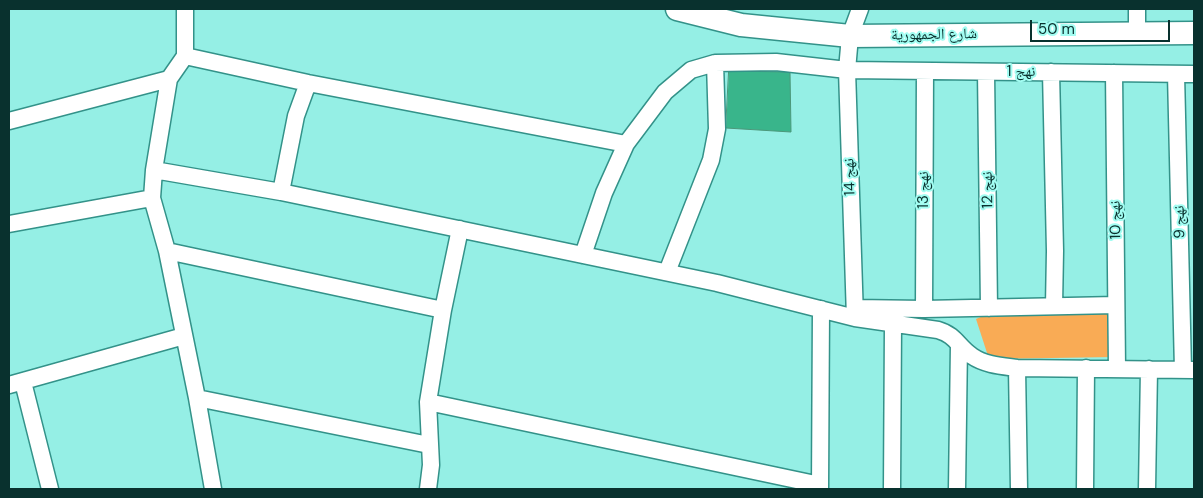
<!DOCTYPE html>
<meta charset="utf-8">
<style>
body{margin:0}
#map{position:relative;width:1203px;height:498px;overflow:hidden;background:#95efe5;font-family:"DM Sans",sans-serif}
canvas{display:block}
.frame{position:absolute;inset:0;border:10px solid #09312e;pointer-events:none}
.scale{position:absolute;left:1030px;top:20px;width:140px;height:22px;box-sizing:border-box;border:2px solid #09312e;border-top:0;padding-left:6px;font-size:15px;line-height:18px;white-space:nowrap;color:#09312e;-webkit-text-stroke:4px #a2fdf2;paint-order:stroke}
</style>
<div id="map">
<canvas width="1203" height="498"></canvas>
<div class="frame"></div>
<div class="scale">50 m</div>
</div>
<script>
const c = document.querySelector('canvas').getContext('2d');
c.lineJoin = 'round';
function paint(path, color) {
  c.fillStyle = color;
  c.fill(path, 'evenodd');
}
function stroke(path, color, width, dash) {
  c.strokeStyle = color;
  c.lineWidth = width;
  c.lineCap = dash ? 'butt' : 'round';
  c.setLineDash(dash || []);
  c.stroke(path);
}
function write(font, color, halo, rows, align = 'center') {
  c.font = font + ' "DM Sans","Noto Naskh Arabic",sans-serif';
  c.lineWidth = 4;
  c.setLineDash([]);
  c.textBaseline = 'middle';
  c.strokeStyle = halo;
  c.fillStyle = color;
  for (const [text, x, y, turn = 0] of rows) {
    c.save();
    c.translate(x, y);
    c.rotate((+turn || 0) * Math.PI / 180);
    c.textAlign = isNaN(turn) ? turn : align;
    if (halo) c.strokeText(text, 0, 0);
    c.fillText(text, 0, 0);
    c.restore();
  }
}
const green = new Path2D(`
 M1115,308L1114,357L989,359L976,319L990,313Z`);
const building = new Path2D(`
 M729,71L790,72L791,132L726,128Z`);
const minor = new Path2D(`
 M185,9V56L169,79L154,170L152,198L167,251L197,398L213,489
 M1137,32V9
 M185,56L308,83L626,144
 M986,72L989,308
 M1051,72L1055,251L1054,306
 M1114,73L1117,368
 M1176,74L1183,370
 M308,83L296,116L281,192L717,283L855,318L938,330C956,335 958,347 972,356C985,365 1002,366 1017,368L1194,370
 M9,121L169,79
 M154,170L281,192
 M9,224L152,198
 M167,251L443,310
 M583,255L604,193L626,144L665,92L691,70L715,63L776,62L847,70L1194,74
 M667,272L711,160L717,129L715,63
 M855,308L924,309L1116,305
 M924,309L925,71
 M855,318L847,70L850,36L860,9
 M1017,368L1019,489
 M23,382L50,489
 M9,385L184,336
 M197,398L429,445
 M428,402L820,485
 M428,489L431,465L428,402L443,310L460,229
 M820,489L821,309
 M892,489L893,324
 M957,489L959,344
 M1085,489L1086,368
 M1147,489L1149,369`);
const secondary = new Path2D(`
 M677,9L741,25L850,36L1194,33`);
const streetNames = [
 ["شارع الجمهورية",934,35,-1],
 ["نهج 1",1021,72],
 ["نهج 14",850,177,-92],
 ["نهج 13",924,190,-90],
 ["نهج 12",988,190,-91],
 ["نهج 10",1116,220,-91],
 ["نهج 9",1180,222,-91]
];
paint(green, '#f9ab55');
paint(building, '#39b58b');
stroke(building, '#4c977a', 1);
stroke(minor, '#339289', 19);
stroke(secondary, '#339289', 25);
stroke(minor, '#fff', 16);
stroke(secondary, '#fff', 22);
write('15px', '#09312e', '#a2fdf2', streetNames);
</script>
